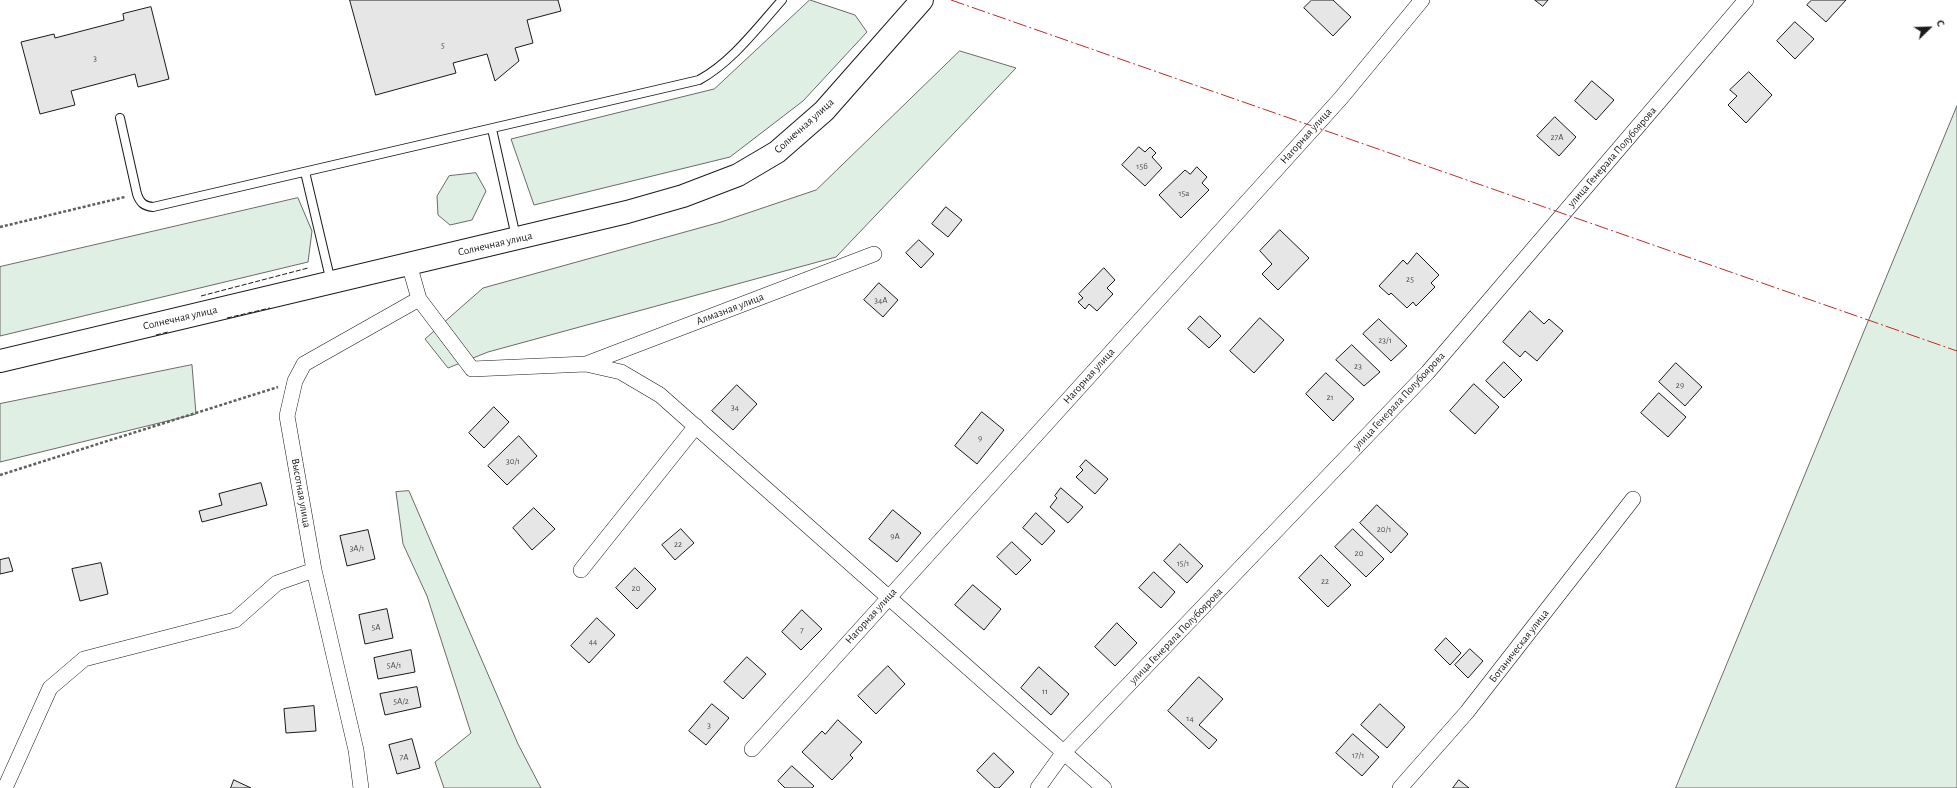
<!DOCTYPE html>
<meta charset="utf-8">
<style>
body{margin:0}
#map{position:relative;width:1957px;height:788px;overflow:hidden;background:#fff;font-family:"Alegreya Sans",sans-serif}
canvas{display:block}
.north{position:absolute;left:1909px;top:8px;width:40px;height:40px;-webkit-text-stroke:3px #fff;paint-order:stroke;rotate:67deg;font-size:11px;font-weight:700;line-height:16px;text-align:center;color:#1a1a1a}
.north::after{content:'';display:block;margin:auto;width:14px;height:18px;background:#1a1a1a;clip-path:polygon(50% 0,100% 100%,50% 72%,0 100%)}
</style>
<div id="map">
<canvas width="1957" height="788"></canvas>
<div class="north">С</div>
</div>
<script>
const c = document.querySelector('canvas').getContext('2d');
c.lineJoin = 'round';
function paint(path, color) {
  c.fillStyle = color;
  c.fill(path, 'evenodd');
}
function stroke(path, color, width, dash) {
  c.strokeStyle = color;
  c.lineWidth = width;
  c.lineCap = dash ? 'butt' : 'round';
  c.setLineDash(dash || []);
  c.stroke(path);
}
function write(font, color, halo, rows, align = 'center') {
  c.font = font + ' "Alegreya Sans",sans-serif';
  c.lineWidth = 3;
  c.setLineDash([]);
  c.textBaseline = 'middle';
  c.strokeStyle = halo;
  c.fillStyle = color;
  for (const [text, x, y, turn = 0] of rows) {
    c.save();
    c.translate(x, y);
    c.rotate((+turn || 0) * Math.PI / 180);
    c.textAlign = isNaN(turn) ? turn : align;
    if (halo) c.strokeText(text, 0, 0);
    c.fillText(text, 0, 0);
    c.restore();
  }
}
const green = new Path2D(`
 M810,0L855,15L867,32L803,101L730,157L534,205L511,139L714,89Z
 M960,51L1016,68L836,257L488,352L448,368L425,339L483,288L721,222L816,190Z
 M1957,106V788H1676Z
 M476,173L486,191L472,220L450,225L438,215L437,196L449,176Z
 M298,198L312,231L308,262L0,336V267Z
 M192,365L196,414L0,462V404Z
 M409,491L518,744L541,788H444L435,762L471,733L427,596L403,544L396,492Z`);
const building = new Path2D(`
 M350,0H558L561,11L527,20L533,43L515,48L519,61L495,81L487,54L453,63L456,73L376,95Z
 M1312,0H1333L1351,17L1333,36L1304,8Z
 M1535,0H1548L1543,6Z
 M1812,0H1846L1826,22L1807,5Z
 M151,7L169,79L138,87L135,74L71,91L75,105L40,114L21,42L54,34L55,38L124,20L123,14Z
 M1795,22L1814,39L1795,59L1777,41Z
 M1749,72L1772,95L1746,123L1728,105L1737,96L1730,90Z
 M1592,81L1614,100L1596,120L1575,101Z
 M1555,117L1576,137L1559,156L1537,136Z
 M1139,147L1145,152L1150,147L1156,153L1152,157L1162,168L1145,186L1122,165Z
 M1197,167L1207,177L1202,183L1209,190L1181,218L1159,195L1185,170L1190,174Z
 M946,207L962,220L948,237L932,224Z
 M1280,230L1309,258L1278,290L1262,274L1272,264L1260,251Z
 M919,240L934,254L921,268L906,253Z
 M1417,253L1439,275L1431,283L1435,287L1416,306L1413,302L1407,308L1391,293L1389,295L1379,286L1403,260L1407,264Z
 M1104,268L1115,280L1107,288L1113,294L1097,311L1089,304L1085,309L1078,302L1083,298L1079,294Z
 M879,283L898,300L883,317L864,300Z
 M1530,311L1544,324L1549,319L1563,331L1537,361L1525,351L1520,357L1503,342Z
 M1200,316L1221,336L1209,348L1188,329Z
 M1260,318L1284,340L1254,373L1230,351Z
 M1379,319L1407,346L1391,361L1363,334Z
 M1352,345L1380,372L1364,386L1336,360Z
 M1504,362L1522,380L1504,398L1486,381Z
 M1676,363L1702,387L1685,406L1659,382Z
 M1326,373L1354,399L1333,421L1306,394Z
 M1474,384L1499,407L1475,434L1450,411Z
 M737,385L757,404L733,430L712,411Z
 M1659,393L1686,417L1668,437L1641,413Z
 M494,407L509,422L484,448L469,433Z
 M982,412L1004,430L977,464L955,446Z
 M519,436L537,456L507,485L488,466Z
 M1086,460L1108,479L1095,494L1076,477L1083,470L1080,467Z
 M261,483L267,505L202,522L199,511L222,505L219,494Z
 M1061,488L1083,507L1068,523L1050,507L1057,498L1055,496Z
 M1377,505L1408,534L1391,553L1360,523Z
 M534,508L555,529L532,550L513,528Z
 M893,510L921,533L897,562L869,539Z
 M1036,513L1055,531L1042,545L1023,528Z
 M681,529L694,543L675,560L662,545Z
 M1353,529L1384,559L1366,577L1335,547Z
 M368,530L375,559L347,566L340,536Z
 M1012,542L1031,560L1016,575L997,557Z
 M1180,544L1203,566L1187,583L1164,561Z
 M1321,555L1351,585L1328,607L1299,578Z
 M9,558L13,571L0,574V560Z
 M101,563L108,594L80,601L72,569Z
 M635,568L656,589L637,609L616,588Z
 M1154,572L1175,592L1161,608L1139,588Z
 M973,585L1001,609L984,630L955,605Z
 M387,609L393,638L365,644L359,615Z
 M802,610L822,629L801,650L782,632Z
 M597,618L615,635L589,663L571,646Z
 M1117,623L1137,643L1115,666L1095,647Z
 M1446,638L1461,653L1450,665L1435,650Z
 M1470,649L1483,661L1468,678L1455,665Z
 M411,650L415,672L378,679L374,658Z
 M747,657L766,674L743,699L724,682Z
 M888,666L905,684L876,714L858,696Z
 M1039,667L1069,694L1051,715L1021,688Z
 M1199,677L1223,699L1199,725L1217,740L1209,749L1168,711Z
 M417,687L421,707L385,715L380,694Z
 M712,704L729,718L706,745L689,731Z
 M1380,704L1405,727L1387,748L1361,725Z
 M314,706L316,731L286,733L284,709Z
 M838,720L862,742L850,755L853,758L832,780L802,752L822,731L825,734Z
 M1353,734L1379,757L1362,776L1336,753Z
 M412,739L420,768L397,774L389,745Z
 M994,753L1014,772L999,788H995L977,771Z
 M792,766L814,786L812,788H785L778,781Z
 M234,780L251,788H231Z
 M1459,780L1469,788H1453Z`);
const path = new Path2D(`
 M0,227L125,197
 M0,475L278,387`);
const lane = new Path2D(`
 M120,118L137,194C140,203 144,206 153,207L699,80C732,62 757,28 782,0
 M492,129L516,237
 M305,172L331,282`);
const street = new Path2D(`
 M419,299L472,369L586,364L621,372L660,395L1104,788
 M586,364L874,254
 M581,570L696,426
 M752,749L1341,98L1422,0
 M5,788L50,688L84,659L235,620L277,583L314,570
 M361,788L356,750L314,570L287,416L295,381L304,364L419,299L409,264
 M1038,788L1064,752L1428,372L1746,0
 M1400,788L1467,712L1633,499`);
const secondary = new Path2D(`
 M0,361L627,212L683,196L738,175L777,152L824,111L922,0`);
const fence = new Path2D(`
 M201,296L308,268
 M227,318L270,308
 M156,335L168,332`);
const power = new Path2D(`
 M951,0L1957,351`);
const numberNames = [
 ["5",443,45],
 ["3",95,58],
 ["27А",1557,137],
 ["15б",1142,166],
 ["15а",1184,193],
 ["25",1410,279],
 ["34А",881,300],
 ["23/1",1385,340],
 ["23",1358,366],
 ["29",1680,385],
 ["21",1330,397],
 ["34",735,407],
 ["9",980,438],
 ["30/1",513,461],
 ["20/1",1384,529],
 ["9А",895,536],
 ["22",678,544],
 ["3А/1",357,548],
 ["20",1359,553],
 ["15/1",1183,563],
 ["22",1325,581],
 ["20",636,588],
 ["5А",376,627],
 ["7",802,630],
 ["44",593,641],
 ["5А/1",394,665],
 ["11",1045,691],
 ["5А/2",401,701],
 ["14",1190,718],
 ["3",709,725],
 ["17/1",1358,755],
 ["7А",404,757]
];
const streetNames = [
 ["Солнечная улица",804,126,-42],
 ["Нагорная улица",1306,136,-48],
 ["улица Генерала Полубоярова",1612,157,-49],
 ["Солнечная улица",495,244,-13],
 ["Алмазная улица",730,309,-21],
 ["Солнечная улица",180,318,-13],
 ["Нагорная улица",1089,376,-48],
 ["улица Генерала Полубоярова",1399,401,-47],
 ["Высотная улица",301,493,80],
 ["Нагорная улица",871,616,-48],
 ["улица Генерала Полубоярова",1176,636,-46],
 ["Ботаническая улица",1519,646,-52]
];
paint(green, '#e0efe3');
stroke(green, '#6a6a6a', 1);
paint(building, '#e6e6e6');
stroke(building, '#1a1a1a', 1);
stroke(lane, '#1a1a1a', 10);
stroke(street, '#1a1a1a', 16);
stroke(secondary, '#1a1a1a', 24);
stroke(path, '#5f5f5f', 2.5, [3, 2]);
stroke(lane, '#fff', 8);
stroke(street, '#fff', 15);
stroke(secondary, '#fff', 22);
stroke(fence, '#1a1a1a', 1, [5, 2]);
stroke(power, '#c62828', 1, [14, 3, 2, 3]);
write('9px', '#4d4d4d', null, numberNames);
write('11px', '#1a1a1a', '#fff', streetNames);
</script>
